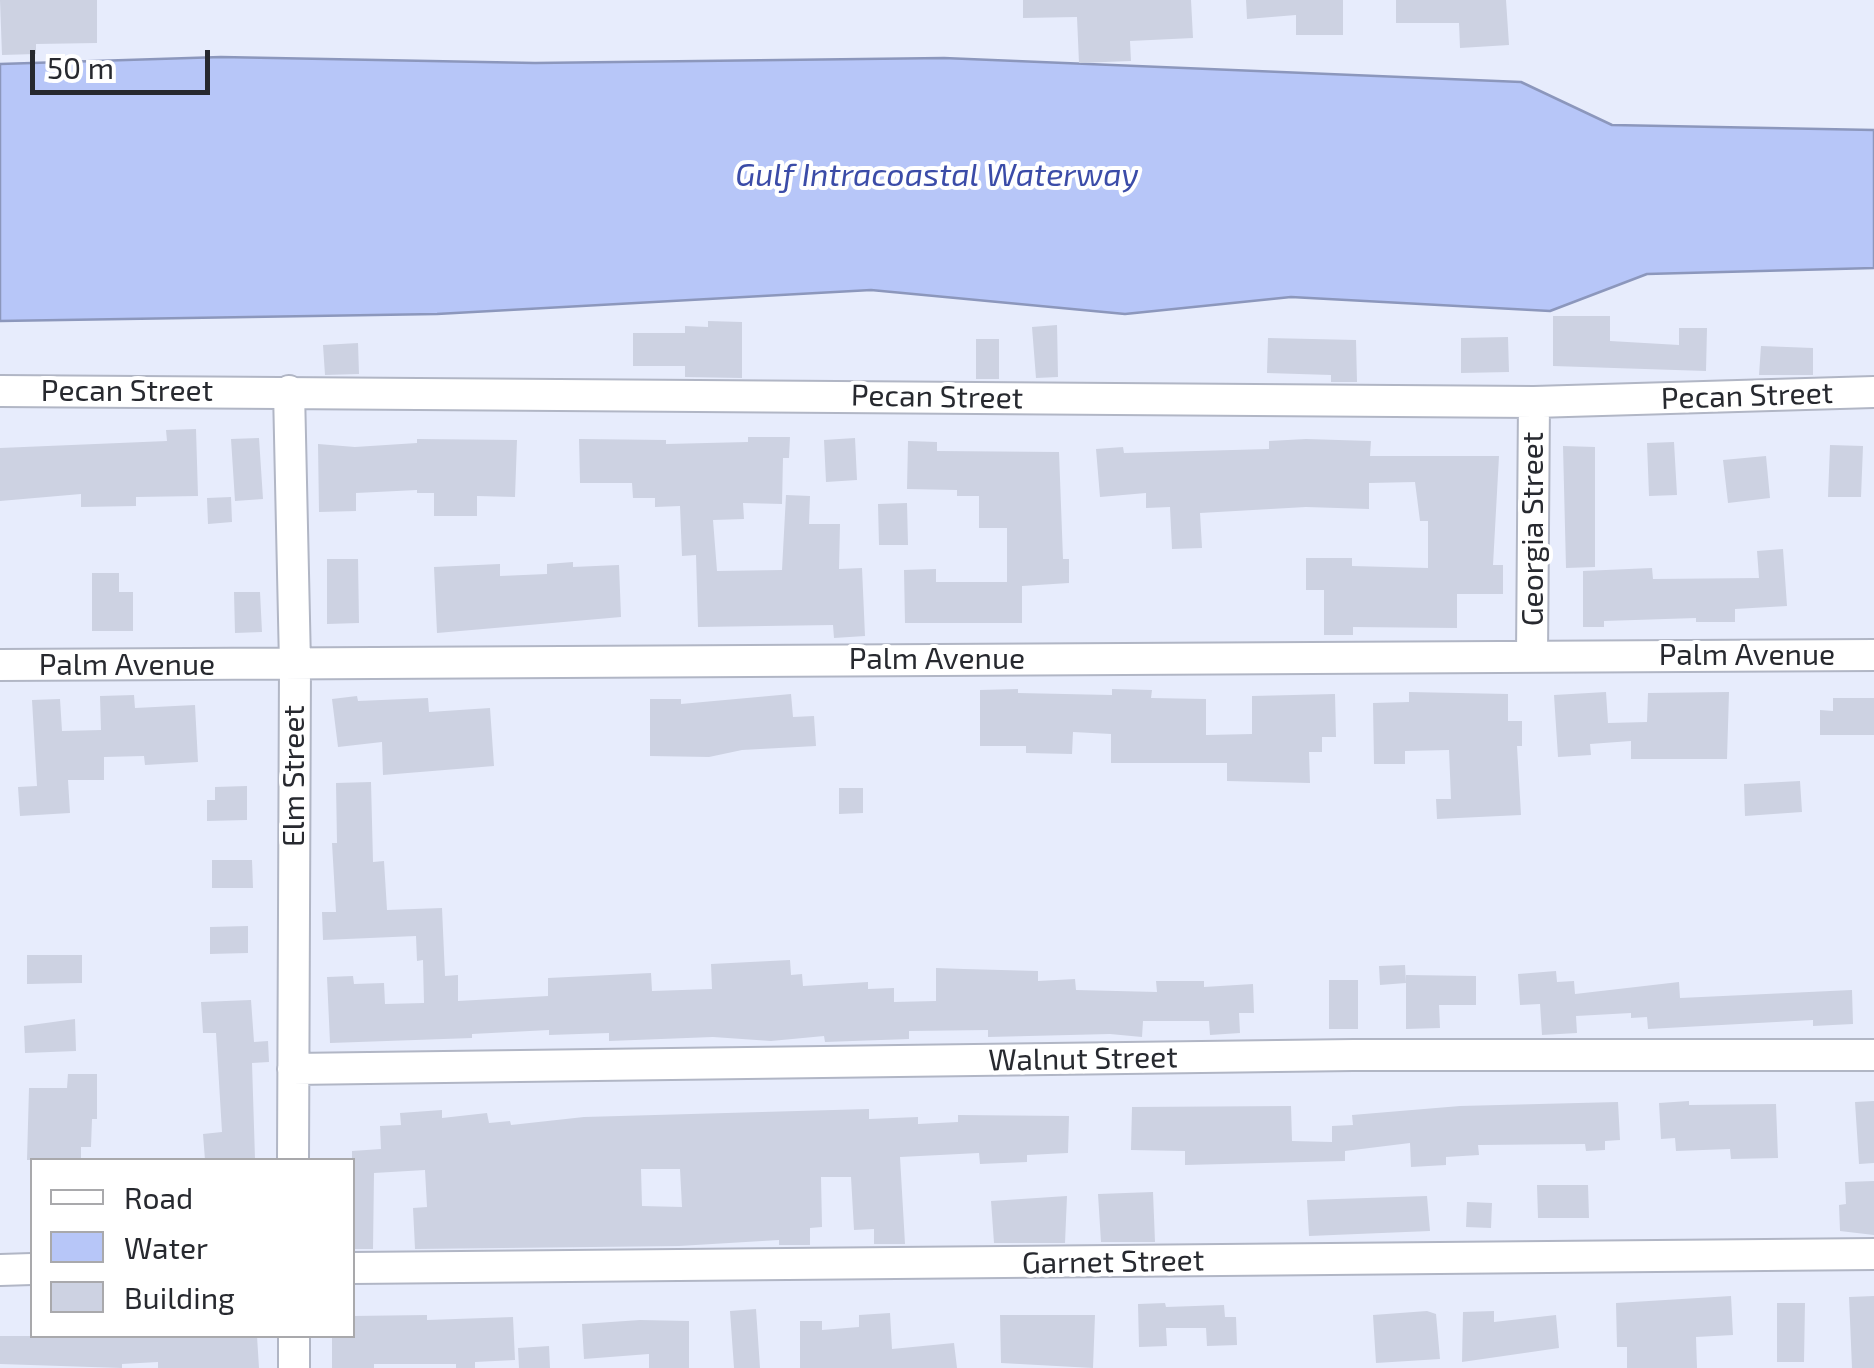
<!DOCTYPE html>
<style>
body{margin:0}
#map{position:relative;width:1874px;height:1368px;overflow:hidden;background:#e7ecfc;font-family:"Exo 2",sans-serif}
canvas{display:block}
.legend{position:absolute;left:30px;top:1158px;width:325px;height:180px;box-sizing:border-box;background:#fff;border:2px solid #a9a9ac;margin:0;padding:12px 18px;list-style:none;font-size:30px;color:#27292f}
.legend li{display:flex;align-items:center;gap:20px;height:50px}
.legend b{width:50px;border:2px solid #a9a9ac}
.scale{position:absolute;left:30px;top:50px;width:180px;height:45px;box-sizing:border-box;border:5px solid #27292f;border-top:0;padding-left:12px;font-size:30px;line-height:35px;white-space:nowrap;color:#27292f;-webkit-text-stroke:8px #fff;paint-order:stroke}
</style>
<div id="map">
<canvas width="1874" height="1368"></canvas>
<ul class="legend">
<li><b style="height:12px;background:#fff"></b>Road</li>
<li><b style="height:28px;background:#b7c6f8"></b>Water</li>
<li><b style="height:28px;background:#cdd2e2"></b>Building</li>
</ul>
<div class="scale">50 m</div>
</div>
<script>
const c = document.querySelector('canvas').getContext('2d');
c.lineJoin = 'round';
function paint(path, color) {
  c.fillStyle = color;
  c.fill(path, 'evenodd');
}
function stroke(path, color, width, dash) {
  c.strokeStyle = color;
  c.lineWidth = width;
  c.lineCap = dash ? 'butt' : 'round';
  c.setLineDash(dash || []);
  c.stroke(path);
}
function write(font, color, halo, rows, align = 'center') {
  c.font = font + ' "Exo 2",sans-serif';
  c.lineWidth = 8;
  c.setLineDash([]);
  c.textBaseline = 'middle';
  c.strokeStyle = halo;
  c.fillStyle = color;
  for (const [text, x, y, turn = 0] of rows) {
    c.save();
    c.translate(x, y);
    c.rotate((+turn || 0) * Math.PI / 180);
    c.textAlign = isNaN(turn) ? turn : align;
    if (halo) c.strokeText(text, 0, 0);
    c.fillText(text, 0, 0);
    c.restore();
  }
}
const water = new Path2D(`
 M221,57L535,63L944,58L1521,82L1612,125L1874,130V268L1647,274L1550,311L1291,297L1125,314L871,290L437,314L0,321V64Z`);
const building = new Path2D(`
 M0,0H97V43L36,44V54L2,55Z
 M1023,0H1191L1193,38L1130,41L1131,61L1079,63L1077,17L1023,18Z
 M1246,0H1343V35H1296V15L1247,19Z
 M1396,0H1506L1509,45L1460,48L1459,23H1396Z
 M1553,316H1610V341L1679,345V328H1707L1706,371L1553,366Z
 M708,321L742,322V378L685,377V366H633V333H685V326L708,327Z
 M1057,325L1058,377L1036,378L1032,327Z
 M1508,337L1509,372L1461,373V338Z
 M1268,338L1356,340L1357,382H1331V375L1267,373Z
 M976,339H999V379H976Z
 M358,343L359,374L325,375L323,345Z
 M1761,346L1813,348V375H1759Z
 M196,429L198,496L136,497V506L81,507V494L0,501V448L167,441L166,430Z
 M748,437H790L789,458H783L782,504L743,503L744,519L713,520L717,571L782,570L786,495L810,496L809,524H840L839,569L862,568L865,636L834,638L833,625L698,627L696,555L682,556L680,506L655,507V498H633L632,483H580L579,439L666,440V444L748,442Z
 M259,438L263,499L235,501L231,439Z
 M855,438L857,480L826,482L824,440Z
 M417,439L517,440L515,497L477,496V516H434V493H417V490L356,493V511L319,512L318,444L355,447L417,443Z
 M1306,439L1371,441L1370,456H1499L1493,565H1503V594H1457V628L1353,627V635H1324V590H1306V558H1352V566L1428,568V521H1420L1415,482L1369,483V509L1306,507L1200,513L1202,548L1172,549L1170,507L1146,508V493L1100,497L1096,449L1123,447L1124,453L1269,449V441Z
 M908,441L937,442V451L1059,452L1063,559H1069V583L1022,586V623H905L904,570L936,569V582H1007V528H979V496H957V490L907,489Z
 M1674,442L1677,495L1649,496L1647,443Z
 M1830,445L1863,446L1861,497H1828Z
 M1563,446L1595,447V567L1566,568Z
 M1766,456L1770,498L1728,503L1723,460Z
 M231,497L232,522L208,524L207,498Z
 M907,503L908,545H879L878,504Z
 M1783,549L1787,606L1735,609V622H1696V618L1604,621V627H1583V571L1652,568L1653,579L1759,578L1757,551Z
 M327,559H358L359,623L327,624Z
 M573,562V567L619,565L621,617L437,633L434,567L500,564V576L547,574V564Z
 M92,573H119V592H133V631H92Z
 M234,592H260L262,632L235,633Z
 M1018,689V693L1112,695V689L1152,690L1151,698L1206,699V735L1252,734V696L1335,694L1336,737H1322V752H1309L1310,783L1227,781V763H1111V734L1073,732L1072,754L1026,753V746H980V690Z
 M1409,692L1508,694V721H1522V746H1517L1521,815L1437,819L1436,799H1451L1449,750L1405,751V764H1374L1373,703L1409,702Z
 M1606,692L1608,723L1647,722L1648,693L1729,692L1727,759H1631V741L1590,744L1591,755L1558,757L1554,695Z
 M791,694L793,717L814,716L816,746L742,750L709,757L650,756V699H681V704Z
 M134,695L135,708L195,705L198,762L145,765L144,756L104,757V780H68L70,813L20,816L18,787L37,786L32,700L60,699L62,731L101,730L100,696Z
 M357,696L358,701L428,698L429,712L490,708L494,766L383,775L382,742L338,747L332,699Z
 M1833,698H1874V735H1820V710L1833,711Z
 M1800,781L1802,812L1745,816L1744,784Z
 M371,782L373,862L384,861L387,910L442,908L445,976L458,975V1001L548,996V978L651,973L652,991L712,989L711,964L790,960L791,975L802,974L803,986L868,982V989L894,988V1002L936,1001V968L964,969L1038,971V981L1075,979L1076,990L1157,992L1156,981H1204V987L1253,984L1254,1013H1239L1240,1033L1210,1035L1209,1021H1143L1142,1037L1110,1034L988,1037V1030L909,1031V1039L825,1042L824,1036L771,1041L713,1037L609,1041V1033L549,1035V1030L472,1034V1038L330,1043L327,977L353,976L354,984L384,983L385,1004L424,1003L423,960L417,961L416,936L323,940L322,912H336L332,843H337L336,783Z
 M247,786V820L207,821V800H215V787Z
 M839,788H863V813L839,814Z
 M212,860H252L253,888H212Z
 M248,926V953L210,954V927Z
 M27,955H82V983L27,984Z
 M1405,965L1406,983L1380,985L1379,966Z
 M1556,971L1557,982L1574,981L1575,994L1679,982L1680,998L1852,990L1853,1024L1813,1026V1020L1648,1029L1647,1017L1631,1018V1013L1576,1016L1577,1033L1542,1035L1540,1004L1520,1005L1518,974Z
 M1406,975L1476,976V1005H1439L1440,1028L1406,1029Z
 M1329,980H1358V1029H1329Z
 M251,1000L254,1042L268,1041L269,1062L252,1063L255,1159L205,1160L203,1134L222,1132L216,1033H203L201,1002Z
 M75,1019L76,1051L25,1053L24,1026Z
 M68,1074H97V1119H92L91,1147H81V1160H27L29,1088H67Z
 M1689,1101V1105L1776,1104L1778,1158L1731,1159L1730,1149L1676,1151L1675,1138L1661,1139L1659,1103Z
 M1874,1101V1163L1859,1164L1855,1102Z
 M1618,1102L1620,1140L1605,1141V1150L1586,1151L1585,1144L1478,1145L1479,1155L1446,1157V1165L1411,1167L1410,1143L1345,1151V1161L1185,1165V1151L1131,1150L1132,1107L1291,1106L1292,1141L1332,1142V1126L1353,1125L1352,1115L1460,1106Z
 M869,1109V1119L918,1117V1124L958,1122V1115L1069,1116L1068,1153L1027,1155V1162L980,1164L979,1153L900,1157L905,1244H874V1229L854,1230L851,1177H821L822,1227L810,1228V1245H779V1240L679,1246L415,1249L413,1208L427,1207L425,1170L374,1173L373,1249H352V1151L381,1149L380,1126L401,1125L400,1113L442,1110V1118L487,1113L489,1123L510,1121L511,1125L584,1117ZM641,1169H680L682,1207L642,1206Z
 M1874,1181V1235L1840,1231L1839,1205L1846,1204L1845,1182Z
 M1537,1185H1588L1589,1218H1538Z
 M1153,1192L1155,1242H1101L1098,1194Z
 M1067,1196L1065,1243H994L991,1201Z
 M1427,1196L1430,1231L1309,1236L1307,1200Z
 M1467,1202L1492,1203L1491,1228L1466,1227Z
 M1731,1296L1733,1335L1696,1337L1697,1368H1627V1347H1617L1616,1303Z
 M1874,1296V1368H1852L1849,1297Z
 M1165,1303L1166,1307L1224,1305L1225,1317H1236L1237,1345L1207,1346L1206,1328H1166L1167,1346L1139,1347L1138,1304Z
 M1777,1303H1805L1804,1362H1777Z
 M756,1309L760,1368H734L730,1311Z
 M1427,1311L1436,1314L1440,1359L1376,1363L1373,1315Z
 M1494,1311V1322L1556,1315L1559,1348L1462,1362L1463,1312Z
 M890,1313L892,1349L954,1343L957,1368H800V1321H822V1330L859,1327V1315Z
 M427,1315V1320L513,1317L515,1360L475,1362V1368H456V1364H374V1368H332V1336H352V1316Z
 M1000,1315H1095L1093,1368L1001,1363Z
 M640,1320L689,1321V1368H649V1354L584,1359L582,1324Z
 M0,1336H257L259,1368H158V1362L122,1364V1368L0,1364Z
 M549,1346L550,1368H519L518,1348Z`);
const minor = new Path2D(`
 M0,391L1534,402L1874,392
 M289,391L295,664L293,1160
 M1532,655L1534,402
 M0,665L1874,655
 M293,1069L1353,1055H1874
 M352,1268L1874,1254
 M0,1270L32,1269
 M294,1336V1368`);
const streetNames = [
 ["Pecan Street",127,391],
 ["Pecan Street",1747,396,-2],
 ["Pecan Street",937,397,1],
 ["Georgia Street",1533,529,-90],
 ["Palm Avenue",1747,655],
 ["Palm Avenue",937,659],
 ["Palm Avenue",127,665],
 ["Elm Street",294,776,-90],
 ["Walnut Street",1083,1059,-1],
 ["Garnet Street",1113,1262,-1]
];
const waterNames = [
 ["Gulf Intracoastal Waterway",937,175]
];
paint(water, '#b7c6f8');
stroke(water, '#8c97bc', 2.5);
paint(building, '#cdd2e2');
stroke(minor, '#b1b6c5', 34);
stroke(minor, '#fff', 30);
write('30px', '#27292f', '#fff', streetNames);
write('italic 32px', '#3b4ca8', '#fff', waterNames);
</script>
